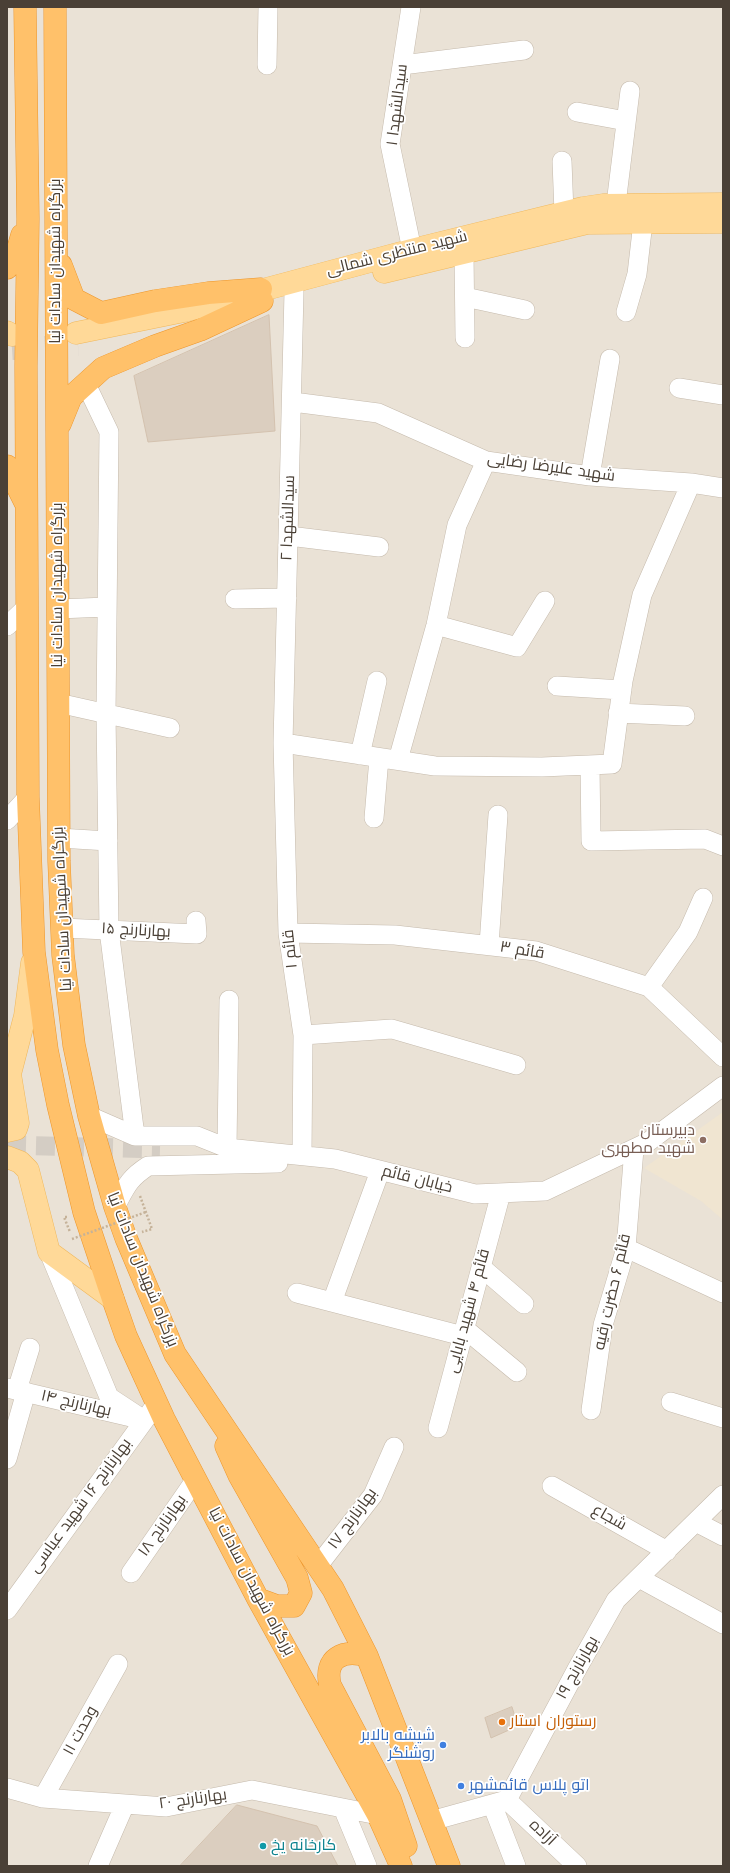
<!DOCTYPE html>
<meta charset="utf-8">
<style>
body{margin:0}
#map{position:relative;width:730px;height:1873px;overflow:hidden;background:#f6f0e8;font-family:Jost,sans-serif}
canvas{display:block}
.frame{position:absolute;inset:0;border:8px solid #4a4036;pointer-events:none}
</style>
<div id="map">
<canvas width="730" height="1873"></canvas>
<div class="frame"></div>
</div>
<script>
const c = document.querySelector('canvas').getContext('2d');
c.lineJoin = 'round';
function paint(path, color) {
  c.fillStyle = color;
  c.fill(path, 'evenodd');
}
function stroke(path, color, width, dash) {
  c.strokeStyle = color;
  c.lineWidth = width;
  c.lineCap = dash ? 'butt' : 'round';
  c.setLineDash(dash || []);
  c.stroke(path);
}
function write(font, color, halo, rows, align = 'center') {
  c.font = font + ' Jost,Cairo,sans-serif';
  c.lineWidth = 3.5;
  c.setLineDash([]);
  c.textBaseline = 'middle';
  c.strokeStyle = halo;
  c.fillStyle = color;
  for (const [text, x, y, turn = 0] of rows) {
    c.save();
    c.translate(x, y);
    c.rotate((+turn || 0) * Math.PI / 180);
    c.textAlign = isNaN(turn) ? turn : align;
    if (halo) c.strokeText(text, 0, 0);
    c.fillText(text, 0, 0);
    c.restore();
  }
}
const residential = new Path2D(`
 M7,7H723V1866H7Z`);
const education = new Path2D(`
 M723,1112V1220L701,1201L644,1168Z`);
const building = new Path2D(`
 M269,315L275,431L148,442L134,376Z
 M512,1707L518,1726L491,1738L485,1718Z
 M237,1805L317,1826L338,1866H180Z`);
const minorTunnel = new Path2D(`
 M7,1145L160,1149`);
const majorTunnel = new Path2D(`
 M12,349L78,345`);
const path = new Path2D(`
 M140,1196L152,1229L142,1232
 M67,1217H64L70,1232`);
const minor = new Path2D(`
 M411,7L390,144L412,250
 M267,65L268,7
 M402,65L524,50
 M577,112L626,121
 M562,161L564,213
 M616,204L630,91
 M464,253L465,338
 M294,292L283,743L288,933L303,1035L302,1155
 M465,297L525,310
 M626,312L637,274L643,222
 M86,384L109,432L106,714L109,930L135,1136
 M679,388L723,395
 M293,402L378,413L486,461L590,476L691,483L723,488
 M590,476L610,359
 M289,536L379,547
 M235,599L287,598
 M58,609L107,607
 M436,625L517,647L545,601
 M7,626L28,606
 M557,686L622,690
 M58,703L170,728
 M618,713L685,716
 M283,743L435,766L542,767L612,764L623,681L642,595L691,483
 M360,755L377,681
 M398,760L436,625L457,525L486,461
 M590,765L591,841L705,839L723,846
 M374,818L379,758
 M7,820L28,797
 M59,838L108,841
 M62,928L197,934L196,921
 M288,933L395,935L536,951L649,987L723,1057
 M489,945L498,815
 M649,987L688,932L703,898
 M303,1035L392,1029L516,1065
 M89,1116L135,1136H197L227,1148L335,1159L475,1194L545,1191L648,1142L723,1086
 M227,1148L229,1000
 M115,1207C126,1187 128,1179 148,1166L278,1163
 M626,1248L723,1293
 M49,1252L109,1397L144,1420
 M481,1267L524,1304
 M297,1293L463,1336
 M332,1302L380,1171
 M465,1329L517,1372
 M7,1388L131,1417
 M17,1390L30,1348
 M671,1402L723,1418
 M591,1410L603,1325L626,1248L634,1149
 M438,1428L501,1193
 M7,1459L26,1392
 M552,1486L667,1551
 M696,1522L723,1536
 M317,1567L373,1495L394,1447
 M131,1573L196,1479
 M639,1578L723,1624
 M7,1610L157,1403
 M7,1788L43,1798L166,1807L252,1790L378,1815
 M43,1798L118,1664
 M507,1800L577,1866
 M492,1804L516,1866
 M343,1808L367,1866
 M431,1821L507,1800L577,1669L616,1600L723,1495
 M98,1866L125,1804`);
const major = new Path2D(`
 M384,272L587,223L723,222
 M7,332L12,335
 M76,333L184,311L412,250L583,208L603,205L723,204
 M7,1131L16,1129L18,1123L10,1074L25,1016L32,963
 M7,1157L20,1162L28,1170L49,1252L113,1299`);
const highway = new Path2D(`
 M25,7L28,219L26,366L28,797L34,952L47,1050L58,1105L84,1212L113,1299L126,1336L164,1419L258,1599L378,1815L401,1866
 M55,7L59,861L63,955L74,1045L89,1116L115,1207L126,1238L175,1354L333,1589L367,1656L449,1866
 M61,265L74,299L101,313L155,301L208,293L261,289
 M7,268L15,259L22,235
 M60,424L71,397L103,368L155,346L200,330L262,301
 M7,466L25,502
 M226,1446L239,1475L297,1578L301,1593L294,1606H277L258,1599
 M367,1656C343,1649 324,1658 330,1685L390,1799L406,1846`);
const pathBridge = new Path2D(`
 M72,1239L146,1212`);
const markers = [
 [703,1140,4,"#8d6e63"],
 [502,1722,4,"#e8710a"],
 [443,1745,4,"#3f7fe0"],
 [461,1786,4,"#3f7fe0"],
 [263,1846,4,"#0f9aa8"]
];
const streetNames = [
 ["سیدالشهدا ۱",398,105,-83],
 ["شهید منتظری شمالی",397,254,-14],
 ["بزرگراه شهیدان سادات نیا",56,261,-90],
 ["شهید علیرضا رضایی",551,468,8],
 ["سیدالشهدا ۲",289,518,-88],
 ["بزرگراه شهیدان سادات نیا",58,585,-90],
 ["بزرگراه شهیدان سادات نیا",63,909,-93],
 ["بهارنارنج ۱۵",136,931,3],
 ["قائم ۱",291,949,-96],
 ["قائم ۳",522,951,9],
 ["خیابان قائم",417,1180,14],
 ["بزرگراه شهیدان سادات نیا",142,1270,68],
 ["قائم ۶ حضرت رقیه",613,1292,-77],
 ["قائم ۴ شهید بابایی",469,1311,-75],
 ["بهارنارنج ۱۴",76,1404,13],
 ["بهارنارنج ۱۶ شهید عباسی",81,1506,-54],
 ["شجاع",609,1518,30],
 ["بهارنارنج ۱۷",353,1519,-54],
 ["بهارنارنج ۱۸",163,1526,-55],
 ["بزرگراه شهیدان سادات نیا",251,1582,62],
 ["بهارنارنج ۱۹",578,1668,-61],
 ["وحدت ۱۱",81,1731,-61],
 ["بهارنارنج ۲۰",193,1800,-8],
 ["آزاده",542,1833,44]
];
const educationNames = [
 ["دبیرستان",695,1131],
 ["شهید مطهری",695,1149]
];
const foodNames = [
 ["رستوران استار",510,1722]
];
const shopNames = [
 ["شیشه بالابر",435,1736],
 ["روشنگر",435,1754],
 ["اتو پلاس قائمشهر",469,1786,"left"]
];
const cultureNames = [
 ["کارخانه یخ",271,1846]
];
paint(residential, '#eae2d6');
paint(education, '#f0e5d1');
paint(building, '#dbcebf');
stroke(building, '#d4c2af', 1);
stroke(minorTunnel, '#d4cdc4', 19, [19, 10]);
stroke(majorTunnel, '#d4cdc4', 22, [22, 11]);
stroke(minor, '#c5baac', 20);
stroke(major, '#f0b85c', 23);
stroke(highway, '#ed962b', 23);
stroke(path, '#c5b299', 2.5, [2, 2]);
stroke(minor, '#fff', 19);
stroke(major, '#ffd998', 22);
stroke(highway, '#ffc16a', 22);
stroke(pathBridge, '#c5b299', 2.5, [2, 2]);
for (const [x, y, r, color] of markers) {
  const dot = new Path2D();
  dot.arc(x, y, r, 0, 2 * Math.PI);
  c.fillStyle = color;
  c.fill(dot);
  stroke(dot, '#fff', 1.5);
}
write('16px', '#4a4036', '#fff', streetNames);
write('16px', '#785e54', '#fff', educationNames, 'right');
write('16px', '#c56008', '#fff', foodNames, 'left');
write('16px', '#366cbe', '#fff', shopNames, 'right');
write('16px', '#0d838f', '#fff', cultureNames, 'left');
</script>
